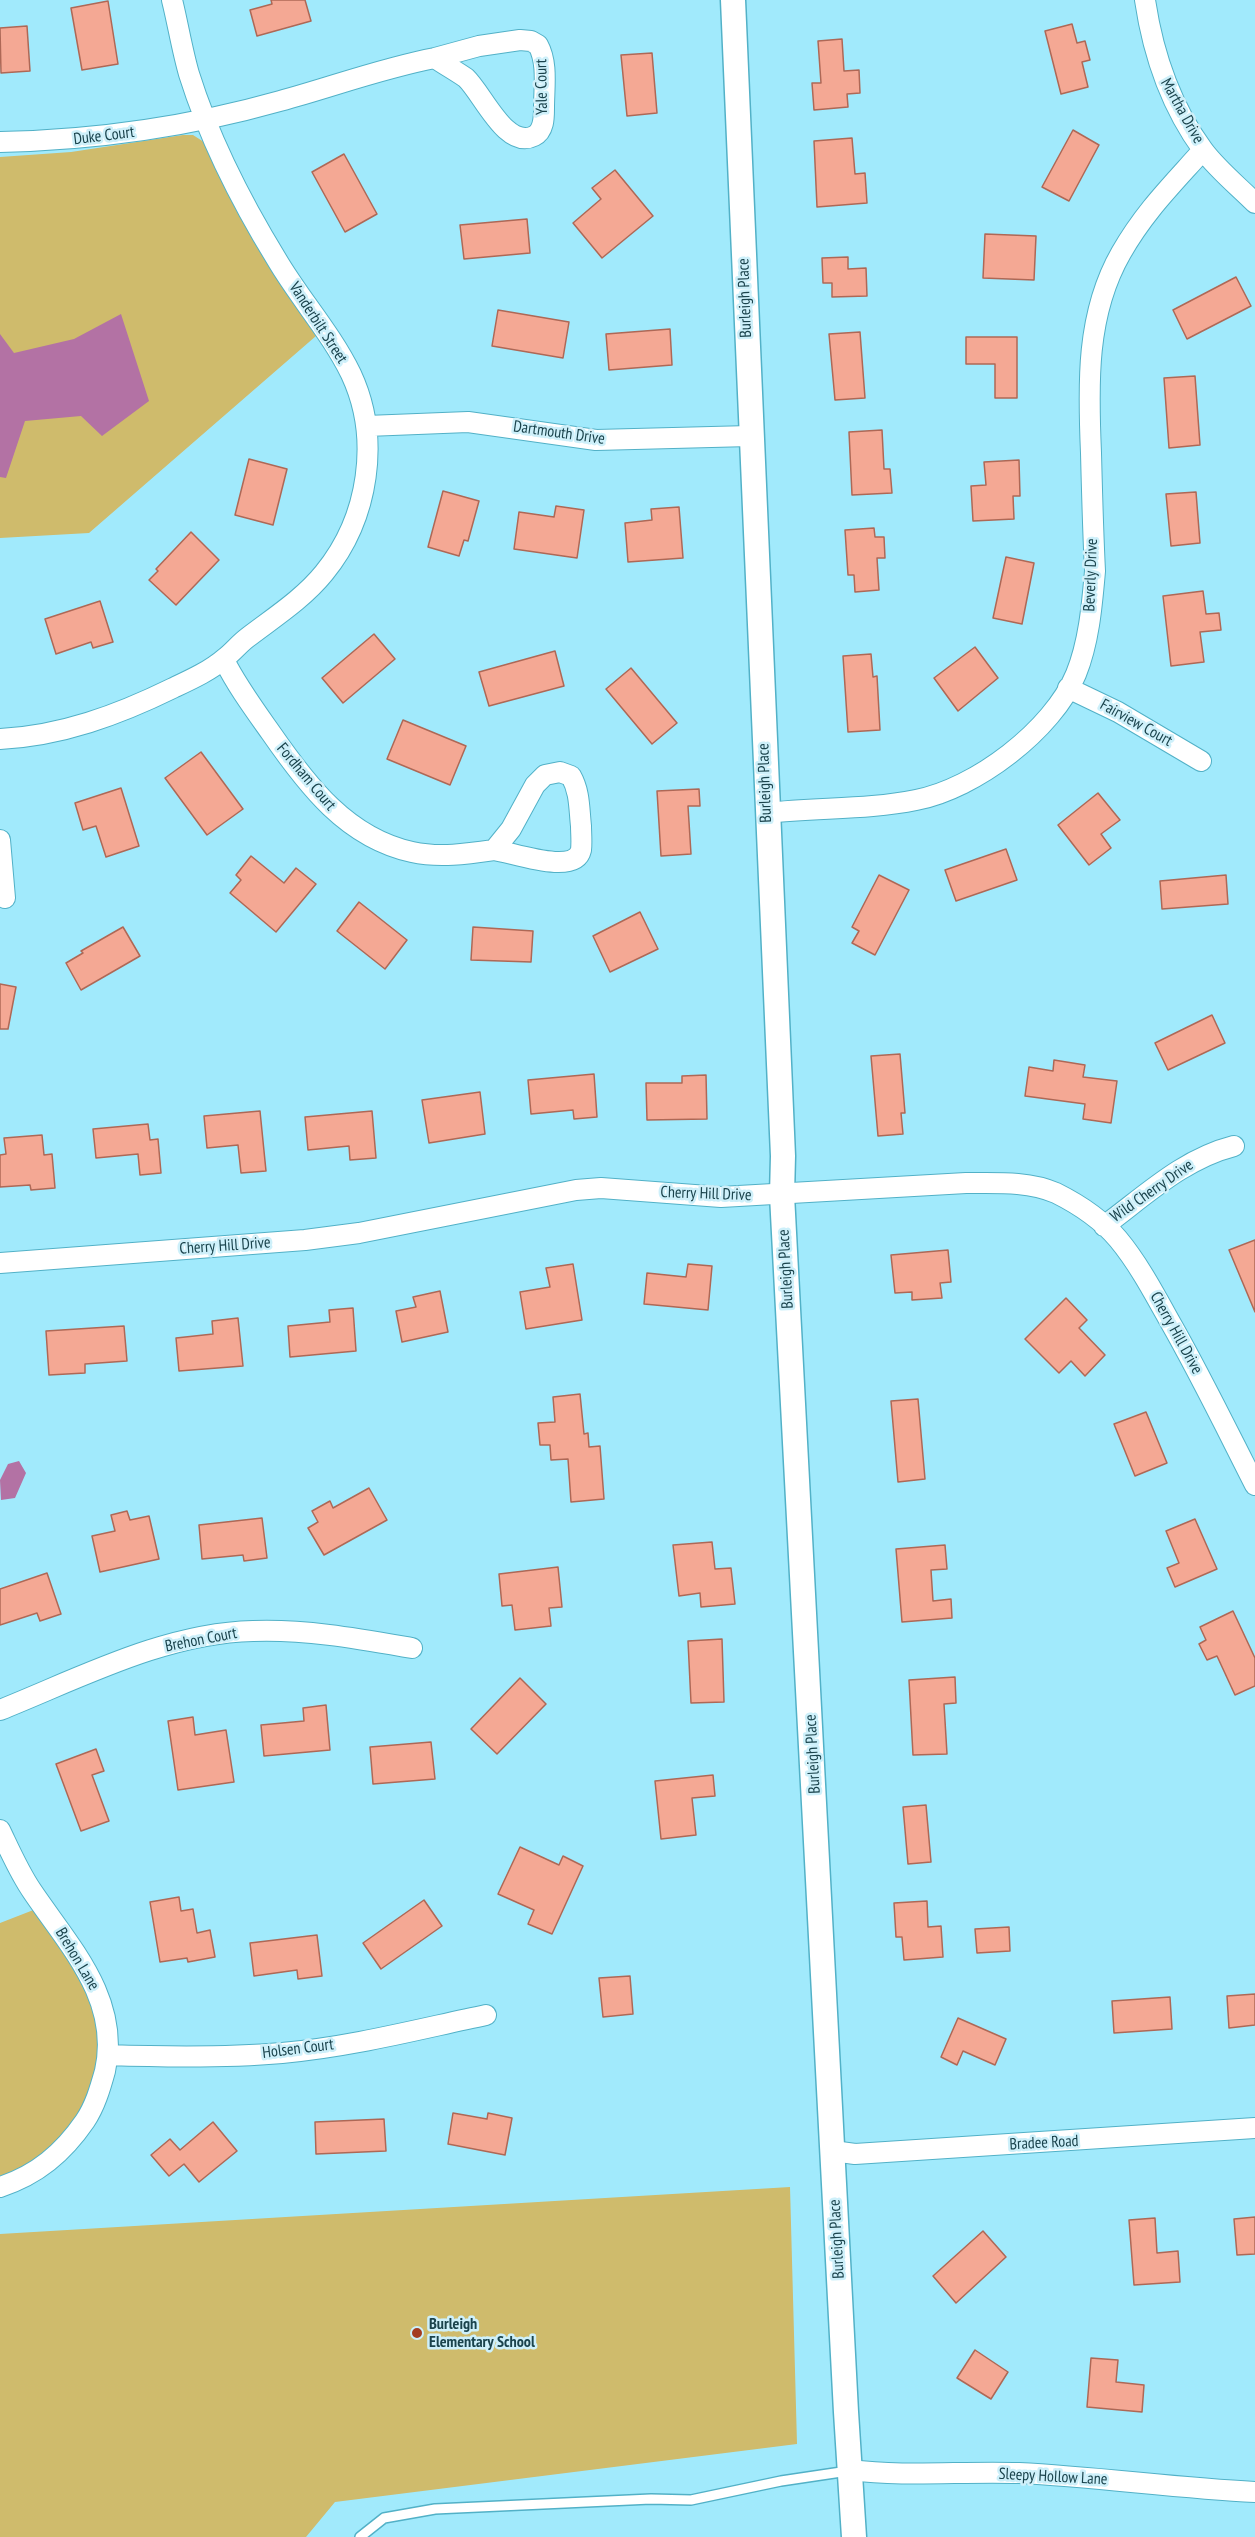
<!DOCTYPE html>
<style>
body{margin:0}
canvas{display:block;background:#a1eafc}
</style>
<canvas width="1255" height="2537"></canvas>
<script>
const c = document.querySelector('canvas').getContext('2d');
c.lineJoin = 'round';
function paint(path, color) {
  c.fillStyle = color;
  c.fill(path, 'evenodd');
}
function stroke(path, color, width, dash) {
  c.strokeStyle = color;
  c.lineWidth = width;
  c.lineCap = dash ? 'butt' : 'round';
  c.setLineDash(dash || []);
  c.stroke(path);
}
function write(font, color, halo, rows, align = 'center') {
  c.font = font + ' "PT Sans Narrow",sans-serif';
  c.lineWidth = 5;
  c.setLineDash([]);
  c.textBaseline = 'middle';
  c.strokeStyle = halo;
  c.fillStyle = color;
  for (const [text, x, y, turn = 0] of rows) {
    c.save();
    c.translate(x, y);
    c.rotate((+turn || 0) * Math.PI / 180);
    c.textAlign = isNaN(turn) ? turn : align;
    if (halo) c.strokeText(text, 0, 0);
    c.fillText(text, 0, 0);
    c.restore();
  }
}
const green = new Path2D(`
 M183,135H193L207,144L252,235L316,336L89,533L0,538V157L71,152Z
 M36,1909L86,1986L100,2032L97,2081L71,2130L35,2164L0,2176V1923Z
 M790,2187L797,2444L335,2502L306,2537H0V2234Z`);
const water = new Path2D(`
 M121,314L149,401L102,436L81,416L25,421L6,478L0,477V334L14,353L74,339Z
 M19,1461L26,1473L15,1498L1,1500L0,1480L8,1464Z`);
const building = new Path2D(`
 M271,0H305L311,21L257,36L250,10L272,4Z
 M108,1L118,64L82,70L71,8Z
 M1072,24L1077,43L1085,41L1090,60L1082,62L1088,87L1061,94L1045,31Z
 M27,26L30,71L1,73L0,28Z
 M842,39L844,71L859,70L860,93L847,94L848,107L814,110L812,83H821L818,41Z
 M652,53L657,113L627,116L621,55Z
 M1073,130L1099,145L1069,201L1042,187Z
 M852,138L855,174L865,173L867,203L817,207L814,141Z
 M344,154L377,214L345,232L312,172Z
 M615,170L653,216L602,258L573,223L601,199L592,188Z
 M527,219L530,253L464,259L460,225Z
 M985,234L1036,236L1034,280L983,278Z
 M848,257V269L866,268L867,296L832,297V283H823L822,258Z
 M1236,277L1251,306L1187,339L1173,310Z
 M498,310L569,322L563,358L492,346Z
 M670,329L672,365L609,370L606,334Z
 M860,332L865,398L835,400L829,334Z
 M966,337H1017V398H995V364H966Z
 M1195,376L1200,445L1169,448L1164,378Z
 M882,430L884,469H890L892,493L852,495L849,432Z
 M249,459L287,469L273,525L235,515Z
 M1019,460L1020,496H1013L1014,519L973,521L971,486L986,485L984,462Z
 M443,491L479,501L468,541L464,540L459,556L428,547Z
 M1196,492L1200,543L1171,546L1166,494Z
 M556,506L584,510L577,558L514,549L519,512L554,517Z
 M679,507L683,558L628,562L625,523L652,520L651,509Z
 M874,528L875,537H884L885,558H877L879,590L855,592L854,575H848L845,530Z
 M191,532L219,560L176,605L149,580L158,571L156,569Z
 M1006,557L1034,563L1022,624L993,618Z
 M1203,591L1206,614L1219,613L1221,630L1200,632L1204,662L1171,666L1163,596Z
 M100,601L113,642L93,648L91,642L56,654L45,619Z
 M374,634L395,659L343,703L322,678Z
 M975,647L998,678L958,711L934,678Z
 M555,651L564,686L489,706L479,672Z
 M871,654L873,677L877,676L880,730L848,732L843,656Z
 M631,668L677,723L652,744L606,689Z
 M403,720L466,746L450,785L387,759Z
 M201,752L243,809L207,835L165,778Z
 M121,788L139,846L106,857L96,826L83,830L75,803Z
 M699,789L700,806H688L691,854L661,856L657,791Z
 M1098,793L1120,820L1101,834L1111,848L1089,865L1058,825Z
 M1006,849L1017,880L956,901L945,870Z
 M251,856L284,883L296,868L316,884L276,932L230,893L241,880L236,875Z
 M879,875L909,890L875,955L852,943L859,931L852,927Z
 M1226,875L1228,904L1162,909L1160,881Z
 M359,902L407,940L385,969L337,931Z
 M640,912L658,949L610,972L593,936Z
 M123,927L140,956L81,990L66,963L83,953L81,951Z
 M473,927L533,931L531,962L471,960Z
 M0,984L16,987L8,1029H0Z
 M1212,1015L1225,1043L1168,1070L1155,1043Z
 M900,1054L905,1113H901L903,1134L878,1136L871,1056Z
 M1054,1060L1085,1065L1083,1077L1117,1081L1111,1123L1083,1119L1085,1104L1025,1096L1029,1067L1053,1071Z
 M594,1074L597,1117L574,1119L573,1110L531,1114L528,1080Z
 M706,1075L707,1119L647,1120L646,1083H682V1076Z
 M480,1092L485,1134L429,1143L422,1100Z
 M260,1111L266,1171L241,1173L238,1145L207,1148L204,1116Z
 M372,1111L376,1158L350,1160L349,1146L308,1150L305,1117Z
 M148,1124L150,1140L158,1139L161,1173L140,1175L138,1154L96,1158L93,1129Z
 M42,1135L44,1155L52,1154L55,1188L31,1190L30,1185L0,1187V1155L6,1154L4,1138Z
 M1255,1240V1312L1229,1250Z
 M948,1250L951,1282L940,1283L942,1298L912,1300V1292L895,1293L891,1255Z
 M573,1264L582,1320L526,1329L520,1292L550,1287L546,1268Z
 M688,1264L712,1266L708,1310L644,1304L647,1273L686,1277Z
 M440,1291L448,1332L402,1342L396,1311L416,1307L413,1297Z
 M1066,1298L1087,1320L1079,1328L1105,1355L1085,1376L1071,1361L1059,1373L1025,1339Z
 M353,1308L356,1351L290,1357L288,1326L330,1322L329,1310Z
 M238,1318L243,1366L179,1371L176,1338L213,1334L212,1321Z
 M124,1326L127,1361L85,1364V1373L49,1375L46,1331Z
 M580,1394L584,1434L588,1433L589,1447L600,1446L604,1499L571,1502L568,1459L551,1460L550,1445H540L538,1423L555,1422L553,1397Z
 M918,1399L925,1479L898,1482L891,1401Z
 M1146,1412L1167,1463L1135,1476L1114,1424Z
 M369,1488L387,1520L324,1555L308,1528L318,1522L312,1511L330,1501L333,1508Z
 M127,1511L130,1520L149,1516L159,1559L100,1572L92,1536L115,1531L111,1515Z
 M262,1518L267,1558L244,1561L243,1555L202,1559L199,1525Z
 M1195,1519L1217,1569L1175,1587L1167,1568L1179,1563L1166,1531Z
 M712,1542L715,1569L731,1568L735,1604L701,1607L700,1593L679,1596L673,1545Z
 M945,1545L947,1569L931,1570L933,1601L951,1599L952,1618L902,1622L896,1549Z
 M558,1567L562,1607L549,1608L551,1626L515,1630L512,1605L502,1606L499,1574Z
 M47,1573L61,1614L40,1621L37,1613L0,1625V1589Z
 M1233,1611L1255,1658V1686L1235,1695L1217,1656L1207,1660L1199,1644L1206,1640L1200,1627Z
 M722,1639L724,1702L691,1703L688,1641Z
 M955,1677L956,1703L944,1704L947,1754L913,1755L909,1680Z
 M520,1678L546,1704L497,1754L471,1729Z
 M326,1705L330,1750L264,1756L261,1725L304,1721L303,1708Z
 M193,1717L195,1735L226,1730L234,1782L178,1790L168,1721Z
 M431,1742L435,1779L373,1784L370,1747Z
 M96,1749L104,1771L92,1775L109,1821L81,1831L56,1764Z
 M713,1775L715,1796L692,1798L696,1835L661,1839L655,1781Z
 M926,1805L931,1862L908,1864L903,1807Z
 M520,1847L559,1865L563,1856L583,1866L552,1934L528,1924L534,1910L498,1894Z
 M179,1897L181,1911L193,1909L197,1933L210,1930L215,1957L188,1962L187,1958L160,1962L150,1902Z
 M424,1900L442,1926L381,1969L363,1943Z
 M927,1901L928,1927L941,1926L943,1957L904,1960L902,1937H896L894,1903Z
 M1009,1927L1010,1951L977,1953L975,1929Z
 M317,1935L322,1976L298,1979L297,1970L254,1976L250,1943Z
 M630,1976L633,2014L603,2017L599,1978Z
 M1255,1994V2025L1229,2028L1227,1996Z
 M1170,1997L1172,2029L1114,2033L1112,2001Z
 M958,2018L1006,2039L995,2065L963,2051L957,2065L941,2057Z
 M453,2113L487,2119L488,2113L512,2118L505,2155L448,2144Z
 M384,2119L386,2151L316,2154L315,2122Z
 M213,2122L237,2151L199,2182L184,2164L169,2176L151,2155L170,2139L180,2150Z
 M1255,2217V2254L1237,2255L1234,2219Z
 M1155,2218L1157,2253L1178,2251L1180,2282L1134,2285L1129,2220Z
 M983,2231L1006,2257L956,2303L933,2276Z
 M975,2350L1008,2372L991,2399L957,2378Z
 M1091,2358L1118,2360L1116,2382L1144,2385L1142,2412L1087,2407Z`);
const service = new Path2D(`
 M360,2537L384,2518L435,2509L651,2499L691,2500L781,2481L848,2471`);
const minor = new Path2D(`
 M1145,0C1153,54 1170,105 1203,150C1217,169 1238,186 1255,203
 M520,40L531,41L538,45C548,63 544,87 544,108C544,118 544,131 534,136C506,150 483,94 466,78C456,71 445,65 435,58L479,46Z
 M0,142C96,140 188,127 280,101C332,87 382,68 435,58
 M367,426L468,422L596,440L750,436
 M224,660C237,686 254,709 271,733C307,785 347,838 412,852C439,858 467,854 494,850
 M1068,688L1118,712L1201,761
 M0,739C61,736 118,715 173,688C190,680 210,671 225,658C233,652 239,644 247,638C273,618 303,599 324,573C369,518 381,438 351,374C331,333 300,299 277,260C242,203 209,138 189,74C182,50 178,24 172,0
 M560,772L571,776C580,792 579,808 581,826C581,833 582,842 581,850C575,876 512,852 494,850L511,829L535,785L545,775Z
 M767,813C816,807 868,810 916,800C975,789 1053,730 1076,674C1089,642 1092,605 1095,571C1093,532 1092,492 1091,453C1088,384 1086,314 1121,253C1145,211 1172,185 1203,150
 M0,840L5,898
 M1104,1226C1146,1195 1183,1159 1234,1146
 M0,1263L305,1240L359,1233L576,1190L601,1188L721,1197L966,1183C996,1183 1029,1181 1056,1193C1078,1204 1102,1220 1118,1239C1138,1263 1154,1293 1169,1320C1200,1374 1227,1430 1255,1485
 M0,1710C80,1678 165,1633 253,1631C306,1629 360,1639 412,1648
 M0,1830C10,1851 19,1872 32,1891C69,1946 121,1999 105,2071C100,2089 95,2106 85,2121C63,2153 37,2175 0,2187
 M108,2055C166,2057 224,2058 282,2053C351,2047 419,2029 486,2015
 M833,2151L855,2154L1255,2128
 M850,2470C906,2477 962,2471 1019,2473C1098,2477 1176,2488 1255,2492`);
const tertiary = new Path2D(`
 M733,0L783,1156L782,1195L846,2412L854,2537`);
const markers = [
 [417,2333,6,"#a43c21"]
];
const streetNames = [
 ["Yale Court",542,87,-91],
 ["Martha Drive",1182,111,61],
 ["Duke Court",104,136,-7],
 ["Burleigh Place",745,298,-92],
 ["Vanderbilt Street",318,323,57],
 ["Dartmouth Drive",559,433,8],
 ["Beverly Drive",1091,575,-88],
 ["Fairview Court",1136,723,29],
 ["Fordham Court",306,777,50],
 ["Burleigh Place",765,783,-92],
 ["Wild Cherry Drive",1152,1191,-35],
 ["Cherry Hill Drive",706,1194,2],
 ["Cherry Hill Drive",225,1246,-4],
 ["Burleigh Place",786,1269,-93],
 ["Cherry Hill Drive",1176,1333,61],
 ["Brehon Court",201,1640,-11],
 ["Burleigh Place",813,1754,-93],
 ["Brehon Lane",77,1959,59],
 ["Holsen Court",298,2049,-7],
 ["Bradee Road",1044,2143,-3],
 ["Burleigh Place",837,2239,-93],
 ["Sleepy Hollow Lane",1053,2477,3]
];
const poiNames = [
 ["Burleigh",429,2324],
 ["Elementary School",429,2342]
];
paint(green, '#cfbb6c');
paint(water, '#b372a4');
paint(building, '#f4a894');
stroke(building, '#ae6856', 1.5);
stroke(service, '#52b1c7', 12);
stroke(minor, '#52b1c7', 22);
stroke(tertiary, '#52b1c7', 27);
stroke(service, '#fff', 9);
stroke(minor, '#fff', 20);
stroke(tertiary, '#fff', 24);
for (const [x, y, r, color] of markers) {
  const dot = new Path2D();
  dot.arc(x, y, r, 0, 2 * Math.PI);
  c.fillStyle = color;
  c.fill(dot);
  stroke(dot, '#cef0fa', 2);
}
write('16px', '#1a434c', '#cef0fa', streetNames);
write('bold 16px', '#1a434c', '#cef0fa', poiNames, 'left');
</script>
